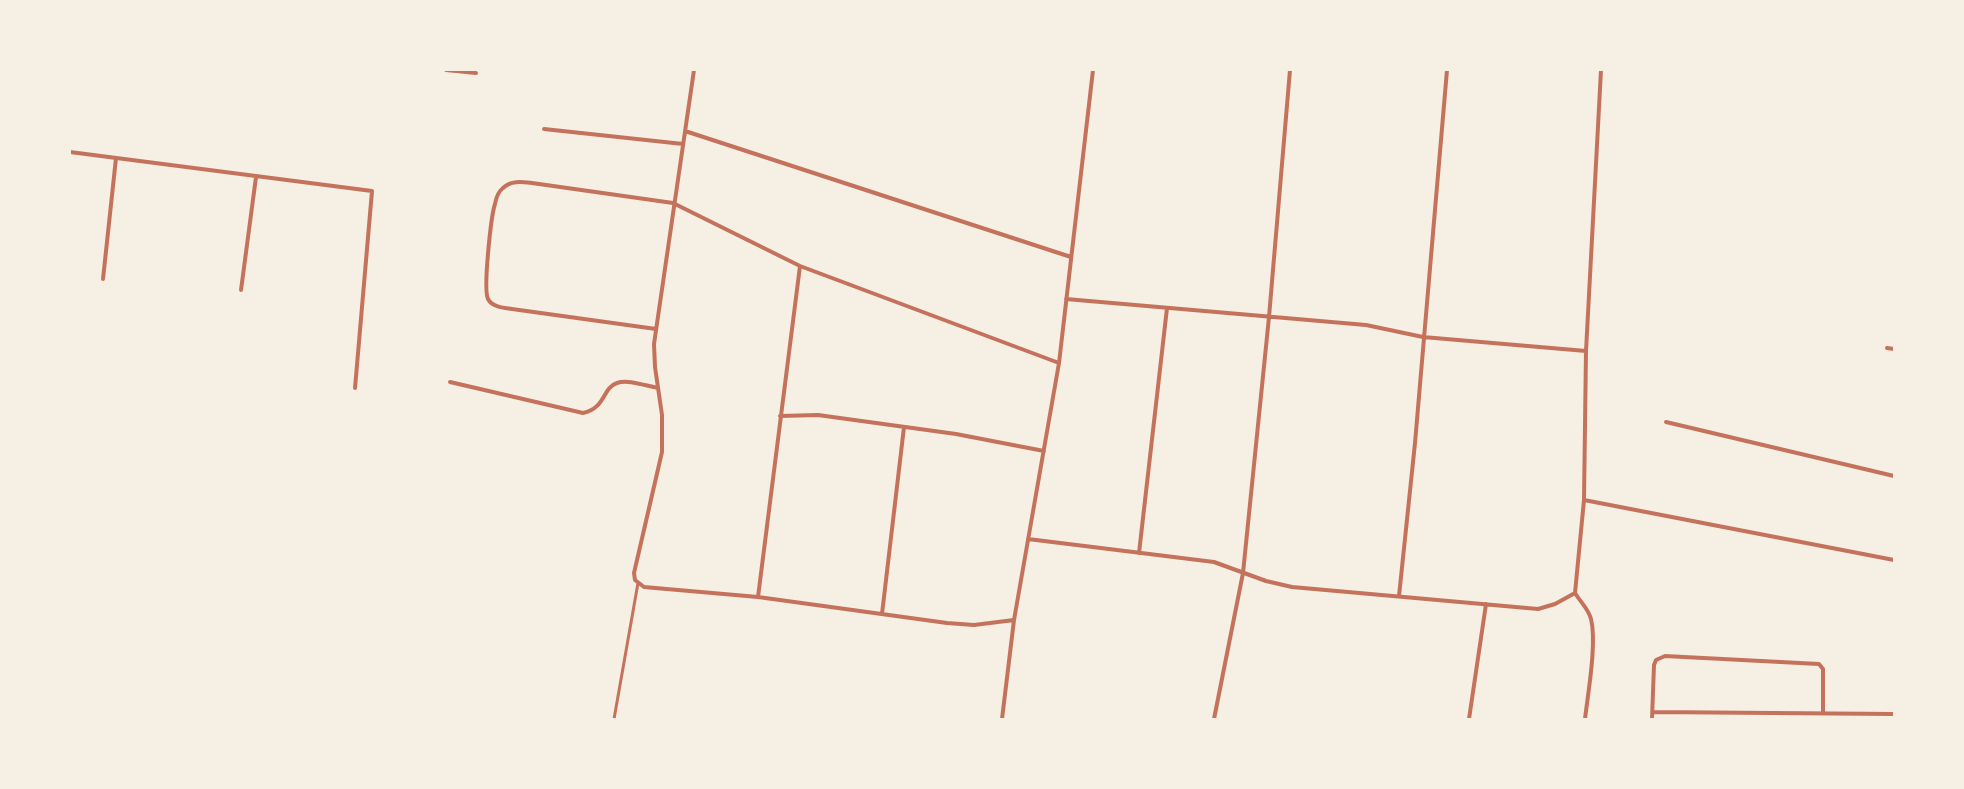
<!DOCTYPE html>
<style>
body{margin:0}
#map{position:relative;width:1964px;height:789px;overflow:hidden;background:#f6efe4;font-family:"Space Grotesk",sans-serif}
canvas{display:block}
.frame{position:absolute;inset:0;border:71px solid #f6efe4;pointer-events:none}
</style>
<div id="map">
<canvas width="1964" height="789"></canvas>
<div class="frame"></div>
</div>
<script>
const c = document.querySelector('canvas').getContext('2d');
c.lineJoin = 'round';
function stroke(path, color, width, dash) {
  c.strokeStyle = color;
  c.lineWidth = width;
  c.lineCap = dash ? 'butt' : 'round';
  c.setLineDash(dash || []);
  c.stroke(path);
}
const service = new Path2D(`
 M614,719L638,583`);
const minor = new Path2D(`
 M446,70L476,73
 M694,70L654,344L655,367L662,415V452L634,573L635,580L644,587L758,597
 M544,129L683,144
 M685,131L1071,257
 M70,152L372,191L355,388
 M800,266L758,597L947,623L974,625L1014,620
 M103,279L116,158
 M241,290L256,177
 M1066,299L1366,325L1423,337L1586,351
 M656,329L512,309C504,308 492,307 488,299C483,289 491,216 495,204C496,198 499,191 503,188C511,180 523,182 532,183L673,203L800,266L1059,363
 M1887,348L1894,349
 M450,382L583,413C606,408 602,388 617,383C628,379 646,386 658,388
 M780,416L818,415L956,434L1044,451
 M1666,422L1894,476
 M1584,500L1894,560
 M1028,539L1214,562L1266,581L1292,587L1538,609L1555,604L1575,593L1584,500L1586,351L1601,70
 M1139,553L1167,308
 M1575,593C1581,603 1588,608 1591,619C1597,643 1588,693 1585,719
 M1399,596L1415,443L1447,70
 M882,614L904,427
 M1653,712L1894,714
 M1002,719L1014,620L1059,363L1093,70
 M1214,719L1243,573L1269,317L1290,70
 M1469,719L1486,604
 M1652,719L1654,665L1656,660L1665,656L1819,664L1823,669V713`);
stroke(service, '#c5725c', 3);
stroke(minor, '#c5725c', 4);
</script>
